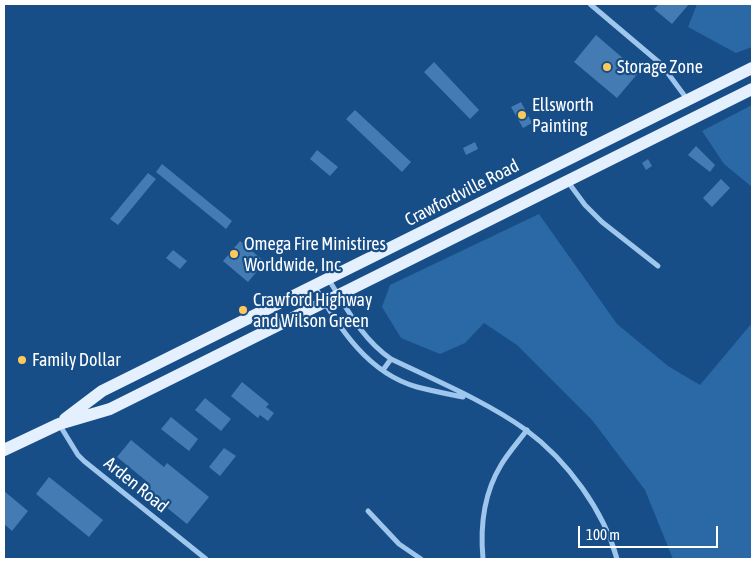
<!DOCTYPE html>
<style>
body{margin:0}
#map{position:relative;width:756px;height:563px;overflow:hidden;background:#184e87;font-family:"Asap Condensed",sans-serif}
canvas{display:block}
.frame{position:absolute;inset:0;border:5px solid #fff;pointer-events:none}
.scale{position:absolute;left:578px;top:526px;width:140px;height:22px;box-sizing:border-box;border:2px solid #fff;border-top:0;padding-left:6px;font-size:15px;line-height:18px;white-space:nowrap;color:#fff;-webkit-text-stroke:4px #184e87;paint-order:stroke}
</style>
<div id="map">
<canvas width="756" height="563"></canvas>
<div class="frame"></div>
<div class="scale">100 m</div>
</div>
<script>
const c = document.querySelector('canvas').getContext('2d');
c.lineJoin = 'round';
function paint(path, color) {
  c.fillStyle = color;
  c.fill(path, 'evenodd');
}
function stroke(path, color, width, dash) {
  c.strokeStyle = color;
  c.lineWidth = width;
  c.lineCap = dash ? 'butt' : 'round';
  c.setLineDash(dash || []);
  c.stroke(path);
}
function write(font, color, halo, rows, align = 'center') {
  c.font = font + ' "Asap Condensed",sans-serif';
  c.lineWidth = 4.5;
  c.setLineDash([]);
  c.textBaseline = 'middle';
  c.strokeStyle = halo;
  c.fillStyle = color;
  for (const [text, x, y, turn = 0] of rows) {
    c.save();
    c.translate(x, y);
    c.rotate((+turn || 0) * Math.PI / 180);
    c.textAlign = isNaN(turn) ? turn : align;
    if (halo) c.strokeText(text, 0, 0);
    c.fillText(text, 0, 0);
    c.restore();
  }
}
const green = new Path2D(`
 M697,4H752V47L736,53L688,27Z
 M752,105V187L724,164L702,131Z
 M539,214L617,324L668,366L700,385L752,323V559H673L645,490L592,420L517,345L484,323L465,343L440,354L401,338L382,307L390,285Z`);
const building = new Path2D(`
 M659,4H689L672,24L654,9Z
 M596,35L639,72L617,98L574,62Z
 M434,62L479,110L470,119L424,72Z
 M521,102L532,123L523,128L511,107Z
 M355,110L411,162L402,172L346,119Z
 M475,142L478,149L466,155L463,148Z
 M696,146L715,165L710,172L688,155Z
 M317,150L338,167L330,176L310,159Z
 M648,159L652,166L646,170L642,163Z
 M162,164L232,221L226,229L156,172Z
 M148,173L156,179L118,225L110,219Z
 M721,179L730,188L712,207L703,198Z
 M240,241L265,262L248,282L223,261Z
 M173,250L187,261L180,269L166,258Z
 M242,382L269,404L266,407L274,413L268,421L260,415L258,418L231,396Z
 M205,398L231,419L221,431L195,410Z
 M171,417L198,439L189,451L161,429Z
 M131,440L164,467L167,463L209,497L187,524L145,490L150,484L117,457Z
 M224,448L236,456L220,476L209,467Z
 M49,477L103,520L89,537L36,494Z
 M4,491L28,511L12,531L4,524Z`);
const minor = new Path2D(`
 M590,4L661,64L687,99
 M568,182L585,205L602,222L658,266
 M329,280C347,309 362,339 391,359C435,380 487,402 526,430C567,460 604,511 617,559
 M315,287C340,328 367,373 417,387C432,391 448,394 463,397
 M383,370L391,359
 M59,424L78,455L84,461L206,559
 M368,511L399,544L421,559
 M483,559C480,527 484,493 501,465C508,453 518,442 527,430`);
const primary = new Path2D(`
 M65,419L102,391L752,68
 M4,450L59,424L110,409L752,89`);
const markers = [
 [607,67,5,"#ffc85b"],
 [522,115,5,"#ffc85b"],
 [234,254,5,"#ffc85b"],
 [243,310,5,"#ffc85b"],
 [22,360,5,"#ffc85b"]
];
const poiNames = [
 ["Storage Zone",617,67],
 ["Ellsworth",532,105],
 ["Painting",532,126],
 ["Omega Fire Ministires",244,244],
 ["Worldwide, Inc",244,265],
 ["Crawford Highway",253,300],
 ["and Wilson Green",253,321],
 ["Family Dollar",32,360]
];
const streetNames = [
 ["Crawfordville Road",462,193,-27],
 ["Arden Road",136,485,39]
];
paint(green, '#2a68a6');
paint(building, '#447bb2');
stroke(minor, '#9fc6ed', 5);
stroke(primary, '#e5f0ff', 12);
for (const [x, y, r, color] of markers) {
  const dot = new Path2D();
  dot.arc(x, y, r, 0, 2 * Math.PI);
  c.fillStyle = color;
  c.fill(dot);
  stroke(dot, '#184e87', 2);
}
write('18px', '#fff', '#184e87', poiNames, 'left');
write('18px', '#fff', '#184e87', streetNames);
</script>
